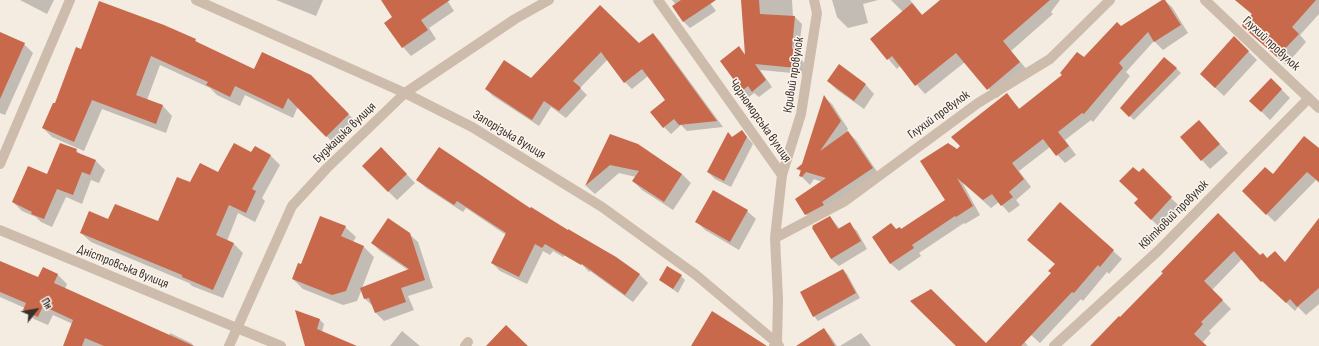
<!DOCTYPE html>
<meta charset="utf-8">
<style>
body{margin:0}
#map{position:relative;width:1319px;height:346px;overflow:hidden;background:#f4ebe1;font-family:"Sofia Sans Condensed",sans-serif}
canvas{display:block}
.north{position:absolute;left:16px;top:290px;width:40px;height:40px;-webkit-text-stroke:3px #fbf5ee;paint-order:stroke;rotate:59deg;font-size:11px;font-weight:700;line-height:16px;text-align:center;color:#3b302b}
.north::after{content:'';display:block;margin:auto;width:14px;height:18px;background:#3b302b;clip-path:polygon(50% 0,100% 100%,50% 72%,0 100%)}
</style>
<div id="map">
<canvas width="1319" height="346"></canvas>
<div class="north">Пн</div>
</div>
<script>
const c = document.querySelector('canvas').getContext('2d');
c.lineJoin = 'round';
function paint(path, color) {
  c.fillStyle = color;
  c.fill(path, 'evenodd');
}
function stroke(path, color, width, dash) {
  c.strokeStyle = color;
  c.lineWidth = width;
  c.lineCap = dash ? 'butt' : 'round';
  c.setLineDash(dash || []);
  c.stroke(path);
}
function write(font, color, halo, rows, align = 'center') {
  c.font = font + ' "Sofia Sans Condensed",sans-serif';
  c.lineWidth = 3;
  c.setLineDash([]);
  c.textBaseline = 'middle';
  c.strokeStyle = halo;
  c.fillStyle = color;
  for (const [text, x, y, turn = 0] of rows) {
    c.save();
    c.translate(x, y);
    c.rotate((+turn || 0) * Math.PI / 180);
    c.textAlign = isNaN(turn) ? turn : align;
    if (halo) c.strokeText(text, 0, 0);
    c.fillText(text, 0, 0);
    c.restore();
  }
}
const shadow = new Path2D(`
 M20,0H54L47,14Z
 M276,0H323L316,16Z
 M382,0H447L454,11L429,28L436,39L411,56L403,47L394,18Z
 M672,0H708L716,11L690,28L684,22L674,6L676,5Z
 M742,0H792L793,17H795L802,24L798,55L804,63L803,74L760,70L772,87L759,97L754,93L749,97L743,90L739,48L746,55Z
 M832,0H878L863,4L868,23L848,28L837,17Z
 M891,0H910L923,16L941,0H1060L1051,12L1053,14L1011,51L1029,72L997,98L965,62L925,94L900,66L897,69L871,39L903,12Z
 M1164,0L1172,7L1188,33L1163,50L1154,41L1126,72L1130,76L1093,122L1091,120L1065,140L1076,155L1065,163L1050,147L1019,171L1031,187L1016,200L1020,205L1009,213L999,202L991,208L962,182L980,215L965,224L964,223L919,253L921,256L899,271L891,264L873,237L901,230L946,200L957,151L1007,95L1020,109L1121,28Z
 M1235,0H1319V14L1300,35L1306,42L1286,65L1252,35L1253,15Z
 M600,6L639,45L653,34L660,41L723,127L687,131L681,125L671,134L664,127L666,100L648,76L632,89L625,82L608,59L580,88L587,95L566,118L551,107L539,126L493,96L486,89L531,80Z
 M163,26L195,40L199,44L255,71L310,75L358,124L336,146L298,106L293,118L245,95L240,106L217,95L210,88L160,65L147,100L163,106L172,116L166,133L102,109L84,151L52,137L43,128L55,105L82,50Z
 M0,33L24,44L33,53L5,115L0,113Z
 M1248,51L1257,60L1224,96L1210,83Z
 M839,65L866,85L874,94L864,109L837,90L828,81Z
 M1176,68L1181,73L1134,120L1121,108Z
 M1271,79L1290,98L1270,120L1251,101Z
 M824,97L832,104L848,129L847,131L856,140L880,176L814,222L806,214L822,182L814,179L810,185L800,175L801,172L798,169L803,165Z
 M1207,130L1228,153L1210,169L1202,160Z
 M742,131L753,144L731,187L715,179L708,172L732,138Z
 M610,135L637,145L682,174L691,183L673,210L642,190L633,181L636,177L619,173L595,194L586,186Z
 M255,147L271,156L280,165L262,198L265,201L255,222L238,213L227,241L234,244L243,253L223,298L192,286L189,283L91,242L81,233L109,220L158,222L191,183L218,174L252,154Z
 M381,148L415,183L397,200L363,166Z
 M1319,149V183L1316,180L1275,222L1243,191Z
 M76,150L81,155L96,161L105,170L99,183L91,180L82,204L66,197L52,227L41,222L36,217L22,211L13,202L48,176Z
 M1143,170L1180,207L1160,228L1135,203L1139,199V174Z
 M418,180L530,210L616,257L640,275L648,283L633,302L590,271L589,272L569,251L563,257L553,251L550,255L543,251L527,284L500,271L492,263L506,235L466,208L463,212L426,188Z
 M1060,203L1122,259L1109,274L1107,272L1083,301L1081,299L1040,343L1030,334L1023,340L1028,346H957L986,344L1052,274L1056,264Z
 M747,211L756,219L739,250L705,230L696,221Z
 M1218,215L1260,257L1285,263L1319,220V304L1306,315L1298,307L1295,311L1271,288L1270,289L1242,259L1212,290L1231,309L1209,331L1211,333L1202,343L1206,346H1092L1120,319Z
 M830,217L840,229L849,224L857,231L867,249L839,266L831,259Z
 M345,227L356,237L353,242L364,247L374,257L362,288L408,270L380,251L372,243L409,234L418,242L433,288L408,296L414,310L384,321L376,313L374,307L365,299L362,289L357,301L343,305L303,289L293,279L301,266Z
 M0,262L38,279L57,274L67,284L65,289L169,336L170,333L191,343L194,346H64L73,324L53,315L48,325L34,319L24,310L25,308L0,297Z
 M843,270L847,274L860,298L818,321L814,316Z
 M681,276L685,280L678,293L660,280Z
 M297,312L320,320L324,324L322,332L355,346H306Z
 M824,329L831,337L837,346H816Z
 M402,331L420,346H390Z
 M861,333L871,346H840Z`);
const building = new Path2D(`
 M381,0H450L421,20L428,30L402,48L384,23L392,17Z
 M681,0H716L683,22L672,6Z
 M741,0H759L760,14L795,16L792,48L798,56L796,68L755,64L766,80L752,92L748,86L742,91L720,61L739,46L745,55Z
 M940,0H1050L1003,41L1020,62L987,90L956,53L915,86L892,56L887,60L870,39L912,3L922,15Z
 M1162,0H1165L1181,25L1154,42L1148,32L1119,63L1123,68L1084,114L1082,113L1058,132L1069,146L1056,156L1043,139L1012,163L1024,179L1009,192L1013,197L1001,206L992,194L983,200L957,178L973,206L956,217L955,216L912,245L914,248L890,264L872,237L891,223L896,229L900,227L901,229L945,200L920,161L948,143L957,149L960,146L951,137L1007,93L1019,109L1062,75L1060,73L1077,52L1084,57L1117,22L1121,26Z
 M1235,0H1316L1292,27L1299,34L1277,57L1243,27L1242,25L1252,14Z
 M99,1L164,25L196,39L195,41L254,69L262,52L311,75L349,114L326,137L288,98L283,109L235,86L230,97L206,85L208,82L151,56L136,95L163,105L156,124L92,100L74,142L42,128L53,103H55L76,47L81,49Z
 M600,5L639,43L653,33L717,121L679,125L674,119L663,128L650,112L665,100L642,69L624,83L601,52L573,81L581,88L559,111L544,101L532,120L485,89L504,60L531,78Z
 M0,32L25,43L0,99Z
 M1234,36L1249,51L1215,88L1200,74Z
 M1164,57L1177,68L1129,117L1120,108Z
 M839,64L866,84L854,101L827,81Z
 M1271,78L1282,89L1261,112L1249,101Z
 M824,95L841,121L820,151L848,131L873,168L822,202L824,205L805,215L795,199L826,178L806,172L802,177L799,176L801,170L796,169L802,164Z
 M1199,120L1220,144L1201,161L1180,137Z
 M742,130L747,137L724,181L707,172L728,132L732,137Z
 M610,134L638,144L682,174L664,202L632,181L639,171L610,165L585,186Z
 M1304,136L1319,148V182L1307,172L1266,215L1242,191L1265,167L1273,174Z
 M60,143L77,149L76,152L96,160L90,175L82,172L73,195L57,189L44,219L31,214L32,212L12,202L28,166L47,174Z
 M234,143L251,152L255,146L271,155L252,189L256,191L246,213L229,205L216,235L234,243L213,290L182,277V275L80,233L89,211L108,219L115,204L158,221L177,177L190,182L200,163L218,172Z
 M381,147L407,174L388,192L362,166Z
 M439,147L530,208L531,207L568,230V229L616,257L640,274L625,295L582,264L581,265L545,244L542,248L535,244L519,277L491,263L506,233L457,201L454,205L416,180Z
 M1133,167L1139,172L1143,168L1172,197L1151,220L1134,203L1138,199L1119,181Z
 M713,190L748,210L730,242L695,222Z
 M1060,202L1114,250L1100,267L1098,265L1074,293L1072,292L1021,346H956L910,301L931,289L986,343L1051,273L1048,271L1055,264L1027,240Z
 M1218,213L1260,255L1263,253L1267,258L1275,251L1285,262L1319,218V288L1297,307L1290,299L1286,303L1262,281L1261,282L1234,251L1204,281L1223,300L1201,322L1203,324L1194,334L1207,346H1090L1119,316L1120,317L1163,273L1161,272Z
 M320,216L346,226L341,236L364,246L346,291L332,295L292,279L298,263L301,264Z
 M830,216L838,229L850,222L861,241L831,259L812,228L813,227L812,226Z
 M388,218L410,233L425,280L401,288L406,302L375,313L369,298L364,299L360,288L409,269L371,243Z
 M0,261L38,277L43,267L58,274L54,283L194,346H104L85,338L82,346H63L73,320L43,306L38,317L23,310L26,303L0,292Z
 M667,266L682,275L673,289L659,280Z
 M843,269L856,293L813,317L800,292Z
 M295,310L320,319L317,329L357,346H305Z
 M712,311L767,346H691Z
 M506,325L528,346H486Z
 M824,328L835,346H796Z`);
const lane = new Path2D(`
 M237,328L281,346
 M465,346L468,342`);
const street = new Path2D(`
 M196,0L405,93L472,127L602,207L696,275L777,343L774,346
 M658,0L782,175L775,238L778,299L777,343L779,346
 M1205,0L1319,108
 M0,164L70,0
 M782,175L801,114L817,13L814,0
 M0,230L237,328
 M775,238L845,201L978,103L1050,59L1110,0
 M229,346L292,206L327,168L405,93L515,19L549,0
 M1054,346L1159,250L1309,98`);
const streetNames = [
 ["Глухий провулок",1271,44,43],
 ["Кривий провулок",794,75,-81],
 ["Глухий провулок",939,115,-36],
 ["Чорноморська вулиця",760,121,55],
 ["Буджацька вулиця",345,133,-44],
 ["Запорізька вулиця",509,135,31],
 ["Квітковий провулок",1174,215,-45],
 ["Дністровська вулиця",123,267,22]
];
paint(shadow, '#0003');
paint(building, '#c8694b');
stroke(lane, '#cdbbac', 10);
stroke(street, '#cdbbac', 10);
write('13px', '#3b302b', '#fbf5ee', streetNames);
</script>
